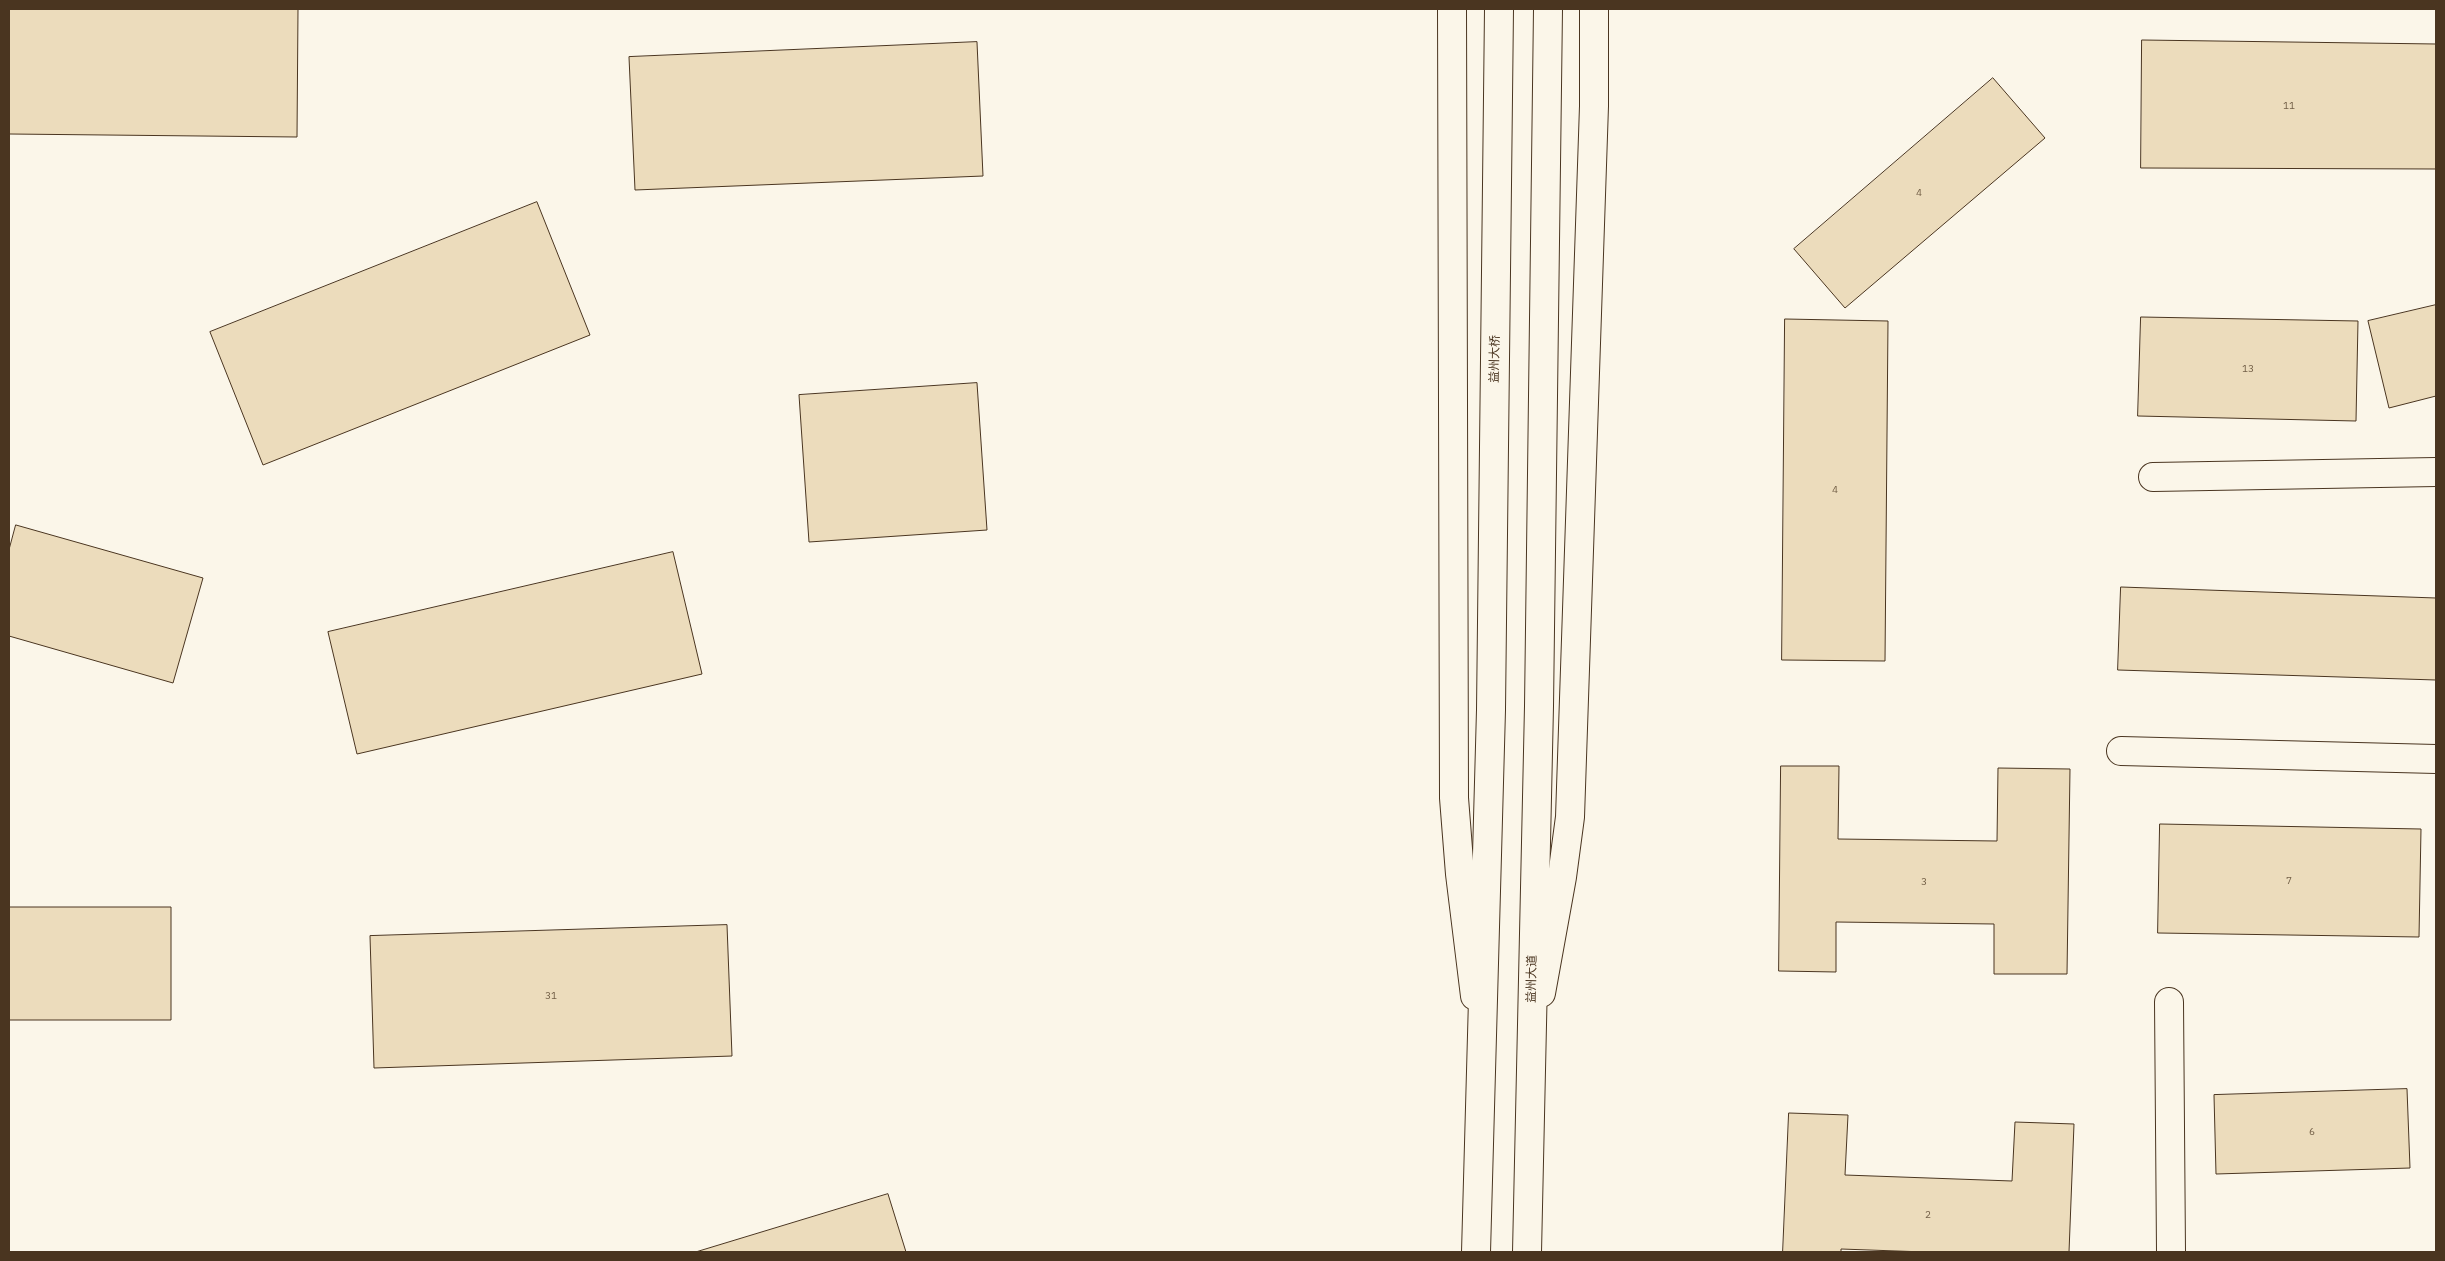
<!DOCTYPE html>
<meta charset="utf-8">
<style>
body{margin:0}
#map{position:relative;width:2445px;height:1261px;overflow:hidden;background:#fbf6e9;font-family:"IBM Plex Sans",sans-serif}
canvas{display:block}
.frame{position:absolute;inset:0;border:10px solid #4a3520;pointer-events:none}
</style>
<div id="map">
<canvas width="2445" height="1261"></canvas>
<div class="frame"></div>
</div>
<script>
const c = document.querySelector('canvas').getContext('2d');
c.lineJoin = 'round';
function paint(path, color) {
  c.fillStyle = color;
  c.fill(path, 'evenodd');
}
function stroke(path, color, width, dash) {
  c.strokeStyle = color;
  c.lineWidth = width;
  c.lineCap = dash ? 'butt' : 'round';
  c.setLineDash(dash || []);
  c.stroke(path);
}
function write(font, color, halo, rows, align = 'center') {
  c.font = font + ' "IBM Plex Sans","Noto Sans SC",sans-serif';
  c.lineWidth = 4;
  c.setLineDash([]);
  c.textBaseline = 'middle';
  c.strokeStyle = halo;
  c.fillStyle = color;
  for (const [text, x, y, turn = 0] of rows) {
    c.save();
    c.translate(x, y);
    c.rotate((+turn || 0) * Math.PI / 180);
    c.textAlign = isNaN(turn) ? turn : align;
    if (halo) c.strokeText(text, 0, 0);
    c.fillText(text, 0, 0);
    c.restore();
  }
}
const building = new Path2D(`
 M9,9H298L297,137L9,134Z
 M2142,40L2436,44V169L2141,168Z
 M977,42L983,176L635,190L629,57Z
 M1993,78L2045,138L1845,308L1794,249Z
 M537,202L590,335L263,465L210,332Z
 M2436,305V396L2389,408L2368,321Z
 M2141,317L2358,321L2356,421L2138,416Z
 M1785,319L1888,321L1885,661L1782,660Z
 M977,383L987,530L809,542L799,395Z
 M16,525L203,578L173,683L9,636V550Z
 M673,552L702,674L357,754L328,632Z
 M2121,587L2436,598V680L2118,670Z
 M1781,766H1839L1838,839L1997,841L1998,768L2070,769L2067,974H1994V924L1836,922V972L1779,971Z
 M2160,824L2421,829L2419,937L2158,933Z
 M9,907H171V1020H9Z
 M727,925L732,1056L374,1068L370,936Z
 M2407,1089L2410,1168L2216,1174L2214,1095Z
 M1789,1113L1848,1115L1845,1175L2012,1181L2015,1122L2074,1124L2069,1252H1925L1841,1249V1252H1783Z
 M888,1194L906,1252H696Z`);
const street = new Path2D(`
 M2153,477L2436,472
 M2121,751L2436,759
 M2169,1002L2171,1252`);
const secondary = new Path2D(`
 M1452,9L1454,798L1460,874L1475,996
 M1541,993L1562,877L1570,817L1594,106V9`);
const primary = new Path2D(`
 M1476,1252L1491,710L1499,9
 M1527,1252L1539,706L1548,9`);
const numberNames = [
 ["11",2289,106],
 ["4",1919,193],
 ["13",2248,369],
 ["4",1835,490],
 ["7",2289,881],
 ["3",1924,882],
 ["31",551,996],
 ["6",2312,1132],
 ["2",1928,1215]
];
const streetNames = [
 ["益州大桥",1495,359,-89],
 ["益州大道",1532,979,-89]
];
paint(building, '#ecdcbc');
stroke(building, '#4a3520', 1);
stroke(street, '#4a3520', 30);
stroke(secondary, '#4a3520', 30);
stroke(primary, '#4a3520', 30);
stroke(street, '#fbf6e9', 28);
stroke(secondary, '#fbf6e9', 28);
stroke(primary, '#fbf6e9', 28);
write('10px', '#725f47', null, numberNames);
write('12px', '#4a3520', '#fbf6e9', streetNames);
</script>
